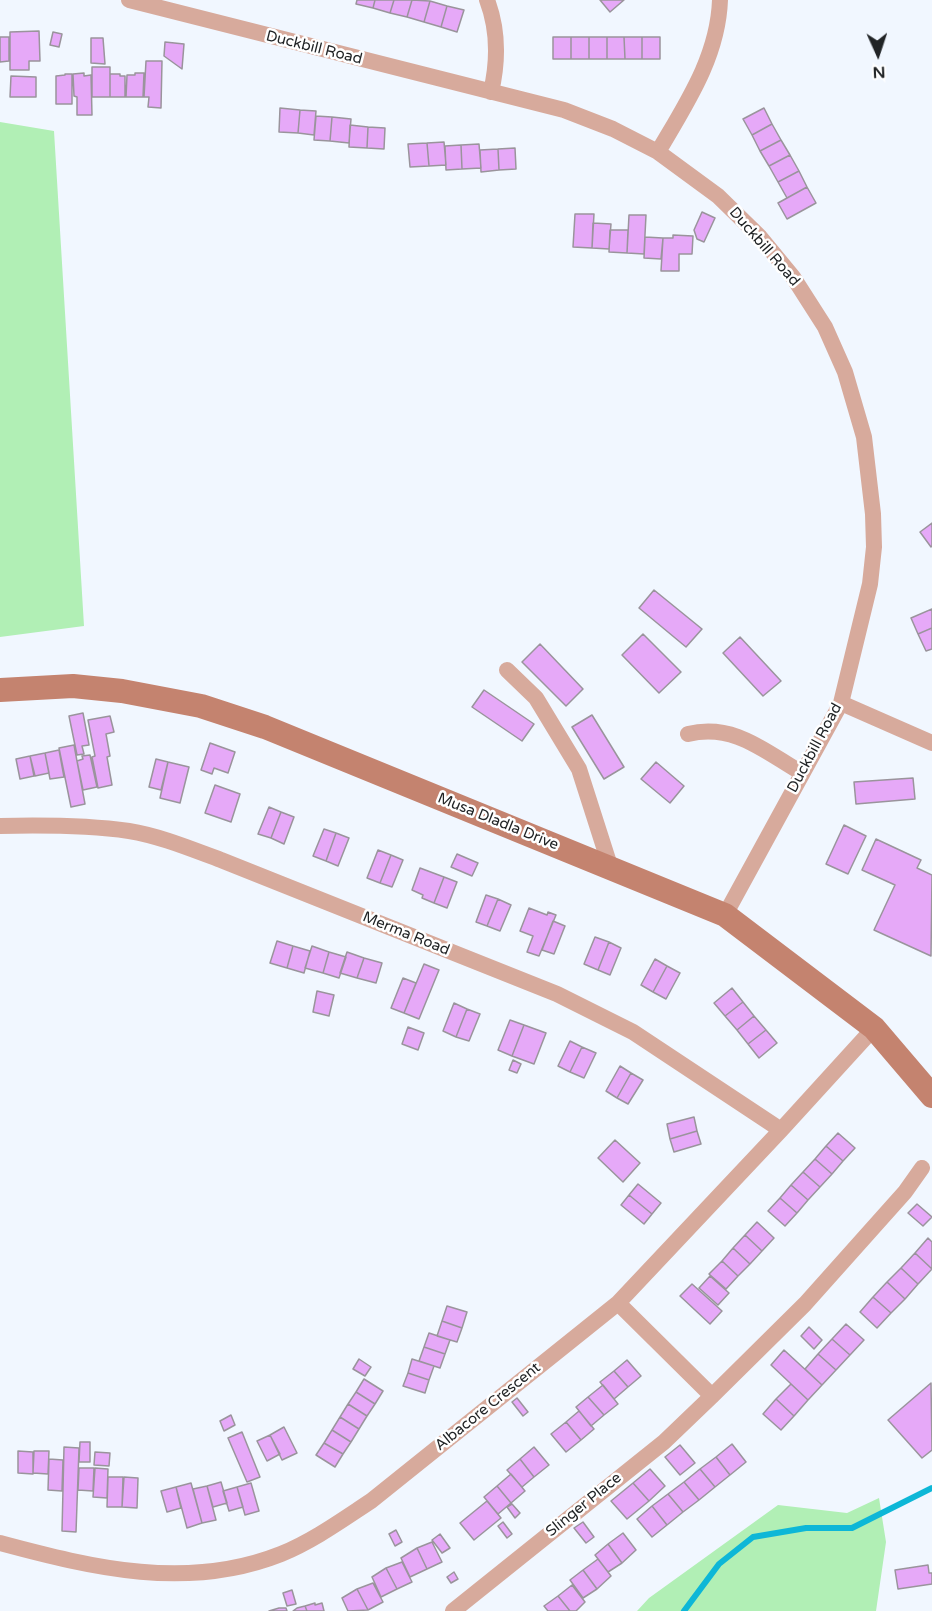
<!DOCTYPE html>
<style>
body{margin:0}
#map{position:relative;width:932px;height:1611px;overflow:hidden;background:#f1f7ff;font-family:"Varela Round",sans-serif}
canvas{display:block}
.north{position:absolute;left:848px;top:24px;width:60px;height:60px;-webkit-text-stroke:4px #fff;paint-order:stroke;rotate:177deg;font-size:16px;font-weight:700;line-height:24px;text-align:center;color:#212426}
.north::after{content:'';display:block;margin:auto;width:21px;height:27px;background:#212426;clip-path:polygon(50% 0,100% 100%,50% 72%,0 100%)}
</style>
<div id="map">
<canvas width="932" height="1611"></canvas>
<div class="north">N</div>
</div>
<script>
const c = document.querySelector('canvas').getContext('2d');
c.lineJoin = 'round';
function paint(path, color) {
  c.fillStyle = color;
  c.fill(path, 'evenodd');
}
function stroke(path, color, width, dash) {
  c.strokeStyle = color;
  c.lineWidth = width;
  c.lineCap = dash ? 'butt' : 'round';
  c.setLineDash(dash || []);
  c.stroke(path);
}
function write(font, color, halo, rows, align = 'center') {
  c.font = font + ' "Varela Round",sans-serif';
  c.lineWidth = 5;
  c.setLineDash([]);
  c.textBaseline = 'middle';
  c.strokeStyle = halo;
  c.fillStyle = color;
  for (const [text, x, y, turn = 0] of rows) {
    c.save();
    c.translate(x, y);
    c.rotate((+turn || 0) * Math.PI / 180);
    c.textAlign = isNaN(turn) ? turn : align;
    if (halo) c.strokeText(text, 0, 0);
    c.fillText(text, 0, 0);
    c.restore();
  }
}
const green = new Path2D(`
 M0,122L54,131L84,626L0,637Z
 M879,1498L886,1542L876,1611H637L649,1598L778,1505L847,1513Z`);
const stream = new Path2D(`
 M684,1611L719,1564L753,1537L806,1528H852L932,1488`);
const building = new Path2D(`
 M357,0H375L373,8L356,4Z
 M375,0H394L390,13L373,8Z
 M394,0H412L407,17L390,13Z
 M412,0L430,1L424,22L407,17Z
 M600,0H624L610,12Z
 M430,1L447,6L441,27L424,22Z
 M447,6L464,10L457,32L441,27Z
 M39,31L40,61H29V70H10V32Z
 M53,32L62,34L59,47L50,45Z
 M0,37H9V61L0,62Z
 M553,37H571V59H553Z
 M571,37H589V59H571Z
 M589,37H607V59H589Z
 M607,37H624L625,59H607Z
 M624,37H642V59H625Z
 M642,37H660V59H642Z
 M91,38H103L105,64L91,63Z
 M165,42L184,44L182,69L164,56Z
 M146,61H162L161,108L148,107L149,97H144Z
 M92,67H110V97H92Z
 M84,73V76L91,75L92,115H77V97L74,96L73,74Z
 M135,73H144L143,97H126L127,75H135Z
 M65,74H72V104H56V76L65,75Z
 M110,74H120V76H125V97H110Z
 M11,76L36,77V97H10Z
 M280,108L300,110L298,133L279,132Z
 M764,108L772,124L752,135L743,119Z
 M300,110L316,111L314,135L298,133Z
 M316,116L332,117L330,141L314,140Z
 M332,117L351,119L349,143L330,141Z
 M772,124L781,140L760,151L752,135Z
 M350,125L368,127L367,148L349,147Z
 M368,127L385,128L384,149L367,148Z
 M781,140L790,155L769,166L760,151Z
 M444,142L446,165L429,166L427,143Z
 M427,143L429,166L410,167L408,144Z
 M479,144L481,168L462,169L461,145Z
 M461,145L462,169L446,170L445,146Z
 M515,148L516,169L499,170L498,149Z
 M498,149L499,170L481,172L480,150Z
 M790,155L799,171L778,182L769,166Z
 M799,171L807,187L787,198L778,182Z
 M807,187L816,203L787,219L778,203Z
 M702,212L715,218L704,242L697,239L694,230Z
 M575,214H594L592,248L573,247Z
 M629,215H646L644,254L627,253Z
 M593,223L611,224L609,249L592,248Z
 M610,230H628L627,253L609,252Z
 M673,235L693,236L692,254H679V271H661L663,238H673Z
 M645,237L663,238L661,259L644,258Z
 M932,523V546L931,547L920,532Z
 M654,590L702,629L686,647L639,608Z
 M932,609V628L918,634L911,618Z
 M932,628V649L926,651L918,634Z
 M643,634L681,672L659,693L622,655Z
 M740,637L781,681L763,696L723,653Z
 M540,644L583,689L566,706L522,662Z
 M484,690L534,724L522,741L472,707Z
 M83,713L89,745L82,746L84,754L77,755L69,716Z
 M592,715L624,767L604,779L572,727Z
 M110,716L114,732L106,734L110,756L107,757L112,785L98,788L92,757L95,756L88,720Z
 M210,743L235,752L228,773L214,768L212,774L201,770Z
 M74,745L85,804L71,807L59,748Z
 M59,750L64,777L50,779L45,753Z
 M45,753L49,773L35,776L30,756Z
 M90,755L97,787L83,790L77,761L83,759L82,756Z
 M30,756L34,776L20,779L16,759Z
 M156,759L168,762L161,790L149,787Z
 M168,762L189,767L180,803L160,798Z
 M656,762L684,786L670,803L641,779Z
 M913,778L915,799L856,804L854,782Z
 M215,785L240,794L231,822L205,813Z
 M269,807L281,812L271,838L258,834Z
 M281,812L294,817L284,844L271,838Z
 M844,825L866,836L848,874L826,864Z
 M324,829L336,833L326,861L313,856Z
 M336,833L349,838L338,866L326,861Z
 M876,839L921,860L917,868L932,875L931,956L874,930L895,885L862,870Z
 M378,850L391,855L380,883L367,878Z
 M457,854L478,863L472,876L451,867Z
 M391,855L403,860L392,887L380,883Z
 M420,868L444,877L434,903L422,898L423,895L412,890Z
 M444,877L457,882L447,908L434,903Z
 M486,895L498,899L487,926L476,922Z
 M498,899L511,905L500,931L487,926Z
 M529,908L547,915L548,912L556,915L539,956L527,952L533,936L520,931Z
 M553,921L565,926L554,954L542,950Z
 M595,937L609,942L598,970L584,964Z
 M277,941L293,946L287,968L270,963Z
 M609,942L621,948L610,975L598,970Z
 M293,946L310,951L304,973L287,968Z
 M312,946L329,952L323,973L305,968Z
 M329,952L346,957L339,978L323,973Z
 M347,952L364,958L357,978L340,973Z
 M364,958L382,963L376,983L357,978Z
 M655,959L667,966L653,992L641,985Z
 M424,964L439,970L419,1019L404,1013Z
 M667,966L680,973L666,999L653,992Z
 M403,978L416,983L404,1013L391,1008Z
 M732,988L743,1002L725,1016L714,1003Z
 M317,991L334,995L329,1016L313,1012Z
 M743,1002L754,1016L737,1030L725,1016Z
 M454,1003L467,1009L456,1037L443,1031Z
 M467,1009L480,1014L469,1041L456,1037Z
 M754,1016L766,1030L748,1044L737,1030Z
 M510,1020L524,1025L512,1056L498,1050Z
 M524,1025L546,1033L534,1064L512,1056Z
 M408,1027L424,1033L418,1050L402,1044Z
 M766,1030L777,1043L759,1058L748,1044Z
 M570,1041L582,1047L570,1072L558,1066Z
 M582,1047L596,1053L584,1078L570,1072Z
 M513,1060L521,1064L517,1073L509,1070Z
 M620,1066L631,1073L617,1098L606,1091Z
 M631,1073L643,1080L628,1104L617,1098Z
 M694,1117L697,1131L670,1139L667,1124Z
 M697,1131L701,1144L674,1152L670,1139Z
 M838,1133L855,1148L843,1161L826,1146Z
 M615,1140L640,1163L623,1182L598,1158Z
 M826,1146L843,1161L832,1174L815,1159Z
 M815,1159L832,1174L820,1187L803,1172Z
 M803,1172L820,1187L808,1200L791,1185Z
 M638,1184L661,1203L652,1214L629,1195Z
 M791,1185L808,1200L797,1213L780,1198Z
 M629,1195L652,1214L644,1224L621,1205Z
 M780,1198L797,1213L785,1226L768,1211Z
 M917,1204L932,1217L923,1226L908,1213Z
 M757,1222L774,1238L762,1251L745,1235Z
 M745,1235L762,1251L750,1264L733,1248Z
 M928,1238L932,1242V1269L915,1253Z
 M733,1248L750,1264L738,1276L722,1261Z
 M915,1253L932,1269L918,1284L901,1268Z
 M722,1261L738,1276L726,1289L709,1274Z
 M901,1268L918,1284L905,1299L887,1282Z
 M710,1276L729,1293L718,1305L699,1288Z
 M887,1282L905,1299L891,1313L873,1297Z
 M692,1284L722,1311L710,1324L680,1296Z
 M873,1297L891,1313L877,1328L860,1312Z
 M447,1306L467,1312L462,1328L442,1321Z
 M442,1321L462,1328L457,1342L437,1336Z
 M846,1324L864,1340L850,1355L832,1339Z
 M809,1327L822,1340L814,1349L801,1336Z
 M429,1333L450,1340L445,1354L424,1347Z
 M832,1339L850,1355L836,1370L818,1354Z
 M424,1347L445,1354L440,1368L419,1361Z
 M784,1350L822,1385L808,1400L771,1365Z
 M818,1354L836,1370L822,1385L805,1369Z
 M359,1359L371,1367L365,1376L353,1369Z
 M412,1359L434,1366L429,1380L408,1373Z
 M627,1360L641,1376L628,1387L614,1371Z
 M614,1371L628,1387L614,1399L600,1382Z
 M408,1373L429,1380L425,1393L403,1386Z
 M364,1379L383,1391L375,1404L356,1392Z
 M931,1383L932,1450L922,1458L888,1420Z
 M791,1384L808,1400L794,1416L776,1399Z
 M603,1385L618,1404L604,1415L588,1397Z
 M356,1392L375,1404L367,1416L348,1404Z
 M588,1397L604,1415L591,1426L576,1407Z
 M517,1398L528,1412L523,1416L512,1402Z
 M776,1399L794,1416L781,1430L763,1414Z
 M348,1404L367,1416L359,1429L340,1417Z
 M579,1411L594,1429L581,1440L566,1422Z
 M231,1415L235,1425L224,1431L220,1421Z
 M340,1417L359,1429L351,1442L332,1430Z
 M566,1422L581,1440L566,1452L551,1434Z
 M284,1427L297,1453L282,1460L270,1435Z
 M332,1430L351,1442L343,1454L324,1443Z
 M242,1432L260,1477L247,1482L228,1438Z
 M270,1435L280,1454L267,1461L257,1441Z
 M80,1442H90V1462H79Z
 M324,1443L343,1454L335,1467L316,1455Z
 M732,1444L746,1462L730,1475L716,1457Z
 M680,1445L695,1463L680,1475L665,1457Z
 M64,1447L79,1448L76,1532L62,1531Z
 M534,1447L549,1465L534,1477L520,1459Z
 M18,1451L33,1452V1474L18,1473Z
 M34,1451H49L48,1474L33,1473Z
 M95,1452L110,1453L109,1466L94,1465Z
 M716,1457L730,1475L715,1487L700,1469Z
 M49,1459L63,1460L62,1491L48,1490Z
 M520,1459L534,1477L522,1487L507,1470Z
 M79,1468H94L93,1491L78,1490Z
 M95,1468L108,1469L107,1498L93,1497Z
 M650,1469L665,1486L649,1501L633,1483Z
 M700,1469L715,1487L699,1500L684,1482Z
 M511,1474L525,1491L511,1503L497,1486Z
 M108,1477H123L122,1507H107Z
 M124,1477L138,1478L137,1508L122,1507Z
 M221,1482L227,1503L213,1507L207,1486Z
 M684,1482L699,1500L683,1512L668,1494Z
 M191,1483L202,1523L187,1528L176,1487Z
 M251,1483L259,1511L245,1515L237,1487Z
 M633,1483L649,1501L627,1519L611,1501Z
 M207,1486L216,1520L202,1523L193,1489Z
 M497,1486L511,1503L498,1514L484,1497Z
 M176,1487L181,1508L167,1512L161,1491Z
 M237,1487L243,1507L229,1511L223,1491Z
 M668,1494L683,1512L667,1525L652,1506Z
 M487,1501L501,1518L474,1540L460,1523Z
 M512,1504L520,1513L515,1518L507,1507Z
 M652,1506L667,1525L652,1537L637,1519Z
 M503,1522L512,1534L507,1538L498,1526Z
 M583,1522L594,1537L586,1543L574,1528Z
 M396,1530L402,1542L395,1546L389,1534Z
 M623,1533L636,1550L622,1563L608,1544Z
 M440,1534L450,1548L442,1553L432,1540Z
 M432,1542L442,1562L427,1569L417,1548Z
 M608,1544L622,1563L608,1572L595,1555Z
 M417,1548L427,1569L410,1577L401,1558Z
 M598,1559L611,1576L597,1589L583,1570Z
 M402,1562L412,1582L397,1589L386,1568Z
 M928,1565L929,1573H932V1584L898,1589L895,1570Z
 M386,1568L397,1589L381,1597L372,1577Z
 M583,1570L597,1589L583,1598L570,1580Z
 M454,1572L458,1579L451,1583L447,1577Z
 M373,1583L383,1602L368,1610L357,1589Z
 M572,1585L585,1602L576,1611H570L558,1596Z
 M357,1589L368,1610L348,1611L342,1598Z
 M292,1590L296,1604L287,1606L283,1593Z
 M558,1596L570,1611H548L544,1606Z
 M315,1603V1605L322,1603L324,1611H307L305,1606Z
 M305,1606L307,1611H293L297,1608Z
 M279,1608H286L287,1611H269Z`);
const street = new Path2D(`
 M129,0L564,110L613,129L658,152L718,196L760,237L793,277L825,327L845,372L864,437L873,514L874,547L870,584L841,703L725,915
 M487,0C498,29 498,62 491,92
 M658,152C686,104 718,57 720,0
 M507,670L536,698L579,769L611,869
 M841,703L932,743
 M688,734C734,723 764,751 802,773
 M0,826C43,825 86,825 129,831C160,836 191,849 221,860L557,994L633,1032L781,1130
 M618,1303L712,1396
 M0,1543C93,1568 188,1591 281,1554C313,1541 342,1520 371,1501L618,1303L781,1130L874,1028
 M453,1611L664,1442L712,1396L805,1304L905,1192L922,1168`);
const secondary = new Path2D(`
 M0,690L73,686L122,691L201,706L265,727L725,915L874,1028L932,1096`);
const streetNames = [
 ["Duckbill Road",314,48,14],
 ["Duckbill Road",764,247,49],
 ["Duckbill Road",815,748,-62],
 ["Musa Dladla Drive",498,822,22],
 ["Merma Road",406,934,22],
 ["Albacore Crescent",488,1407,-39],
 ["Slinger Place",584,1505,-39]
];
paint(green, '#b1efb5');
stroke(stream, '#0db7d7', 6);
paint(building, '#e6a9f8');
stroke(building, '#9a949c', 1.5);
stroke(street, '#d7aa9c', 16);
stroke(secondary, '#c4836f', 24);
write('15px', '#212426', '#fff', streetNames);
</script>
